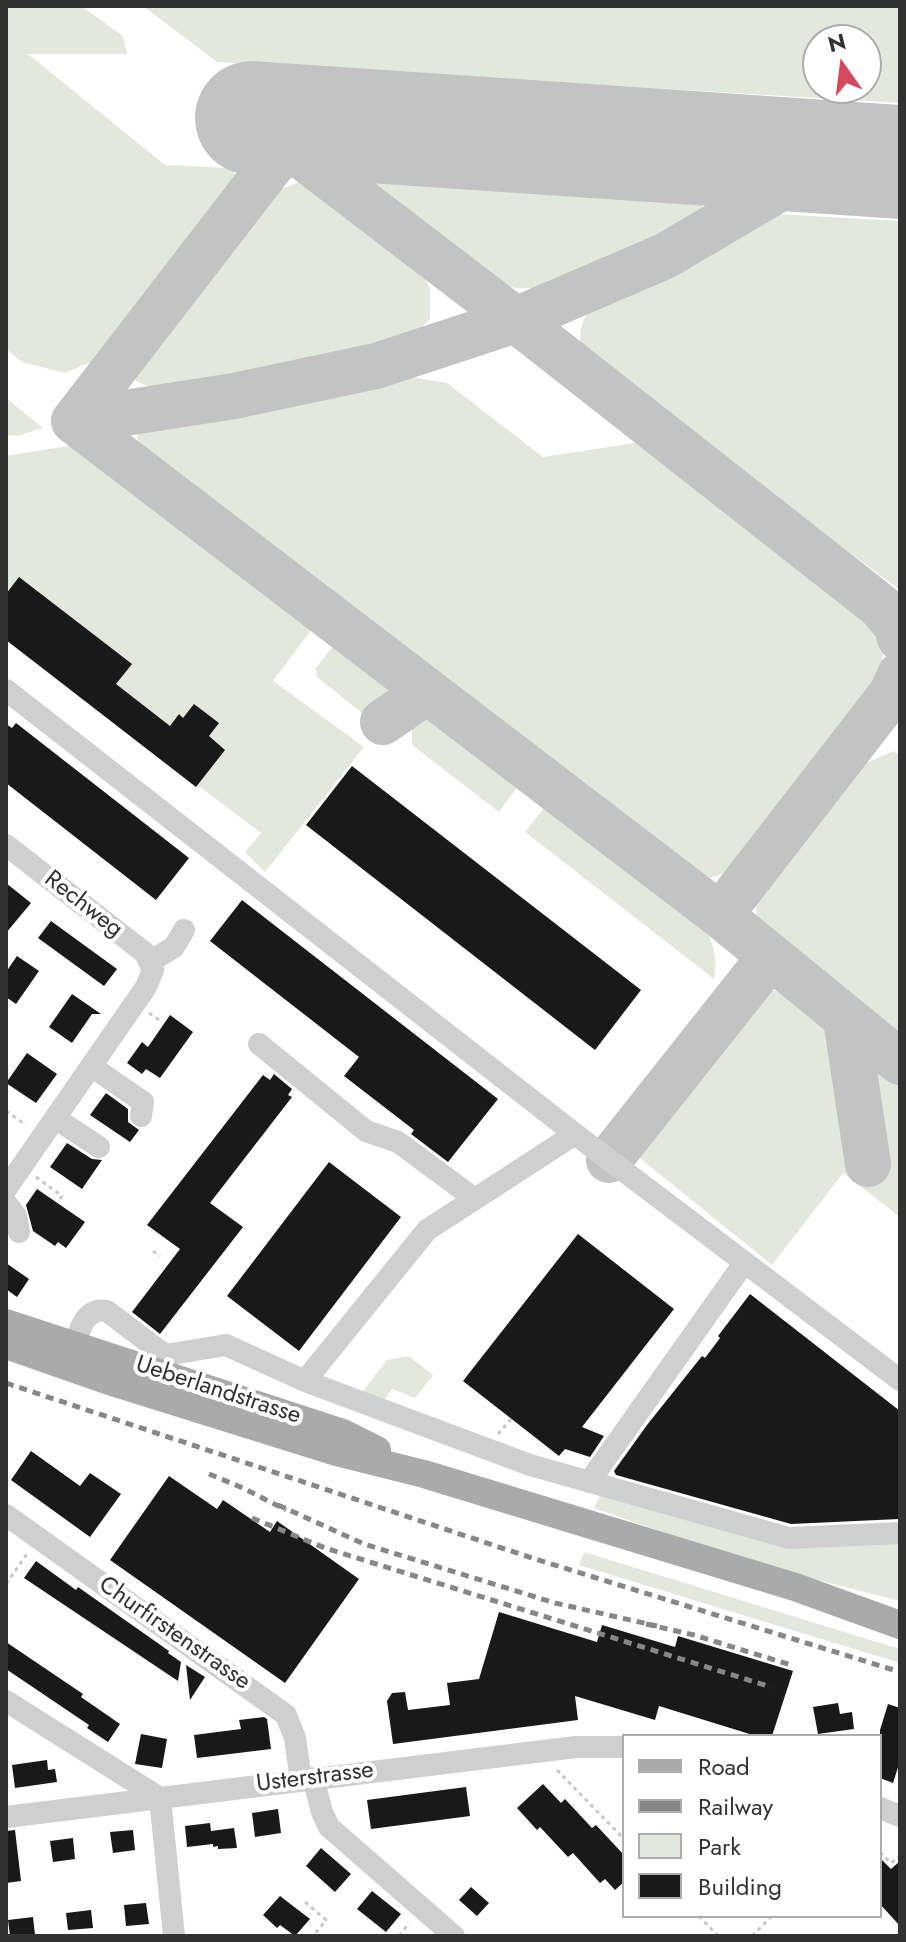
<!DOCTYPE html>
<style>
body{margin:0}
#map{position:relative;width:906px;height:1942px;overflow:hidden;background:#fff;font-family:Jost,sans-serif}
canvas{display:block}
.frame{position:absolute;inset:0;border:8px solid #323232;pointer-events:none}
.legend{position:absolute;left:622px;top:1734px;width:260px;height:184px;box-sizing:border-box;background:#fff;border:2px solid #adadad;margin:0;padding:10px 14px;list-style:none;font-size:24px;color:#323232}
.legend li{display:flex;align-items:center;gap:16px;height:40px}
.legend b{width:40px;border:2px solid #adadad}
.north{position:absolute;left:802px;top:24px;width:80px;height:80px;box-sizing:border-box;background:#fff;border:2px solid #adadad;border-radius:50%;rotate:346deg;font-size:22px;font-weight:700;line-height:32px;text-align:center;color:#323232}
.north::after{content:'';display:block;margin:auto;width:28px;height:36px;background:#d5485e;clip-path:polygon(50% 0,100% 100%,50% 72%,0 100%)}
</style>
<div id="map">
<canvas width="906" height="1942"></canvas>
<div class="frame"></div>
<ul class="legend">
<li><b style="height:10px;background:#aaa"></b>Road</li>
<li><b style="height:10px;background:#878787"></b>Railway</li>
<li><b style="height:22px;background:#e3e8dc"></b>Park</li>
<li><b style="height:22px;background:#191919"></b>Building</li>
</ul>
<div class="north">N</div>
</div>
<script>
const c = document.querySelector('canvas').getContext('2d');
c.lineJoin = 'round';
function paint(path, color) {
  c.fillStyle = color;
  c.fill(path, 'evenodd');
}
function stroke(path, color, width, dash) {
  c.strokeStyle = color;
  c.lineWidth = width;
  c.lineCap = dash ? 'butt' : 'round';
  c.setLineDash(dash || []);
  c.stroke(path);
}
function write(font, color, halo, rows, align = 'center') {
  c.font = font + ' Jost,sans-serif';
  c.lineWidth = 8;
  c.setLineDash([]);
  c.textBaseline = 'middle';
  c.strokeStyle = halo;
  c.fillStyle = color;
  for (const [text, x, y, turn = 0] of rows) {
    c.save();
    c.translate(x, y);
    c.rotate((+turn || 0) * Math.PI / 180);
    c.textAlign = isNaN(turn) ? turn : align;
    if (halo) c.strokeText(text, 0, 0);
    c.fillText(text, 0, 0);
    c.restore();
  }
}
const green = new Path2D(`
 M6,6H81L123,36L127,54H28L165,165L229,168L240,179L106,356L65,373L22,362L6,349Z
 M143,6H900V103L217,62ZM818,40H866V88H818Z
 M362,178L698,194L704,210L642,247L553,289L515,288L482,277L365,189Z
 M300,182L331,192L419,266L430,289V319L408,341L302,372L158,391L136,381L134,364L265,195Z
 M776,214L900,221V590L589,360C575,343 579,322 593,306Z
 M400,375L447,383L543,457L635,443L865,612L883,655L876,695L738,869L710,878L672,864L142,457L137,436L156,417L254,404Z
 M6,398L43,428L17,436L6,435Z
 M74,445L315,625L273,681L364,747L265,872L245,852L261,833L6,640V456Z
 M340,643C367,665 406,683 383,722L379,718L374,723L316,676L317,672L315,669L333,646L336,648Z
 M420,718L439,719L520,783L499,812L412,745V725Z
 M894,751L900,756V1044L773,946L757,923L756,905L760,889L852,769Z
 M549,802L705,925C713,945 718,958 714,979L525,832Z
 M770,989L793,997L900,1078V1217L843,1173L772,1265L626,1147L745,998Z
 M409,1356L433,1375L415,1398L392,1389L384,1400L362,1392L387,1360Z
 M602,1491L791,1545L900,1539V1601L754,1564L594,1508Z
 M584,1552L900,1649V1663L579,1565Z`);
const taxiway = new Path2D(`
 M252,118L516,320L880,606L896,625L900,638
 M74,421L720,915L900,1062
 M74,421L234,396L376,366L516,320L665,256L791,182L823,167L869,159
 M74,421L287,145
 M383,722L426,692
 M720,915L892,693L900,675
 M846,1019L868,1164
 M609,1160L770,957`);
const runway = new Path2D(`
 M252,118L900,162`);
const building = new Path2D(`
 M19,577L132,664L116,684L170,726L179,714L183,718L194,704L219,723L209,736L225,750L196,787L6,640V594Z
 M16,723L189,858L156,900L6,783V724L12,728Z
 M352,766L641,990L595,1050L306,825Z
 M6,883L31,903L6,933Z
 M242,900L498,1099L448,1162L411,1134L414,1130L344,1076L359,1057L210,941Z
 M51,921L117,969L104,986L38,938Z
 M17,956L39,971L16,1004L6,997V972Z
 M72,994L101,1014H92L72,1043L49,1027Z
 M170,1015L193,1032L160,1078L146,1069L142,1074L127,1063L142,1042L148,1047Z
 M27,1053L57,1074L36,1103L6,1083Z
 M274,1074L292,1089L288,1095L292,1097L210,1203L243,1227L160,1334L132,1312L180,1249L147,1225L263,1075L270,1080Z
 M106,1093L128,1109V1122L139,1130L130,1142L90,1115Z
 M67,1143L92,1159L102,1160L82,1189L50,1167Z
 M329,1162L401,1217L299,1351L227,1296Z
 M37,1189L85,1222L66,1248L58,1242L55,1246L33,1231L26,1205Z
 M578,1234L674,1309L582,1427L604,1436L590,1457L565,1449L559,1456L463,1381Z
 M6,1263L29,1279L17,1297L6,1289Z
 M750,1294L900,1411L899,1519L791,1524L616,1475L614,1471L647,1425L702,1356L705,1358L720,1338L718,1336Z
 M31,1451L80,1486L90,1473L121,1494L90,1537L11,1480Z
 M169,1476L217,1509L223,1500L270,1532L277,1521L359,1579L285,1683L110,1560Z
 M36,1561L76,1590L78,1587L169,1651L168,1653L181,1662L178,1681L24,1578Z
 M499,1612L597,1642L602,1625L675,1647L678,1636L793,1671L772,1736H756L659,1706L655,1720L575,1696L578,1720L393,1744L387,1701L392,1693L405,1692L408,1710L450,1705L447,1683L479,1679Z
 M6,1642L83,1694L81,1697L120,1724L108,1742L87,1728L89,1725L6,1669Z
 M186,1665L205,1677L190,1700Z
 M838,1703L840,1714L852,1712L854,1729L818,1734L813,1707Z
 M888,1704L900,1708V1761L893,1783L880,1778V1730Z
 M264,1717L267,1719L271,1749L197,1758L194,1735L241,1729L239,1720Z
 M141,1734L167,1739L162,1768L135,1764Z
 M47,1760L48,1770L55,1769L57,1782L15,1788L12,1765Z
 M543,1784L561,1803L565,1799L592,1828L596,1825L624,1855V1882L615,1890L605,1879L600,1883L573,1853L568,1857L540,1827L537,1830L517,1808Z
 M466,1787L470,1816L371,1829L367,1800Z
 M278,1809L281,1833L255,1837L252,1813Z
 M210,1823L211,1831L234,1828L237,1848L218,1849V1846L213,1847V1844L187,1847L185,1826Z
 M15,1830L21,1881L6,1883V1831Z
 M133,1830L135,1850L113,1853L110,1832Z
 M73,1838L75,1859L53,1862L50,1841Z
 M321,1848L351,1874L335,1892L306,1866Z
 M880,1858L891,1869L900,1861V1926L880,1904Z
 M471,1887L489,1903L477,1916L459,1900Z
 M372,1891L401,1914L386,1932L357,1909Z
 M280,1896L310,1919L295,1936L280,1925L277,1928L263,1915Z
 M146,1903L149,1924L126,1926L124,1905Z
 M91,1910L93,1928L68,1930L66,1913Z
 M33,1917L35,1935L10,1936L8,1920Z`);
const path = new Path2D(`
 M149,1013L161,1021
 M6,1111L26,1125
 M36,1177L62,1196L58,1202
 M153,1251L160,1256
 M498,1434L511,1419
 M6,1584L27,1554
 M557,1770L624,1839
 M880,1852L891,1863L900,1856
 M305,1902L326,1920L313,1936
 M699,1916L718,1936
 M399,1936L409,1923
 M752,1936L772,1916`);
const minor = new Path2D(`
 M6,690L575,1134L900,1380
 M6,845L145,953L153,970L146,987L6,1189
 M151,961L174,947L184,930
 M259,1044L366,1131L398,1142L475,1199L575,1134
 M91,1066L143,1102L141,1116
 M55,1118L99,1147
 M6,1203L16,1216L19,1232
 M71,1359C77,1340 81,1306 107,1311L165,1355L226,1345L305,1381L530,1465L789,1538L900,1533
 M305,1381L427,1230L475,1199
 M589,1482L744,1263
 M6,1515L286,1715L295,1738L301,1780
 M6,1701L160,1798L174,1936
 M313,1778L322,1812L329,1827L454,1936
 M880,1808L900,1816
 M6,1817L576,1747H624`);
const major = new Path2D(`
 M6,1323L343,1433L377,1450
 M6,1345L115,1383L336,1452L424,1474L795,1587L900,1625`);
const rail = new Path2D(`
 M6,1383L532,1558L900,1672
 M209,1474L243,1488L286,1510
 M278,1505L364,1544L555,1603L657,1626
 M252,1518L325,1548L771,1687
 M646,1624L694,1635L791,1665`);
const streetNames = [
 ["Rechweg",83,905,38],
 ["Ueberlandstrasse",218,1391,18],
 ["Churfirstenstrasse",174,1634,35],
 ["Usterstrasse",315,1778,-7]
];
paint(green, '#e3e8dc');
stroke(taxiway, '#c3c3c3', 46);
stroke(runway, '#c3c3c3', 114);
paint(building, '#191919');
stroke(path, '#c9c9c9', 3, [4, 4]);
stroke(minor, '#cfcfcf', 22);
stroke(major, '#aaa', 28);
stroke(rail, '#878787', 5, [8, 6]);
write('24px', '#323232', '#fff', streetNames);
</script>
